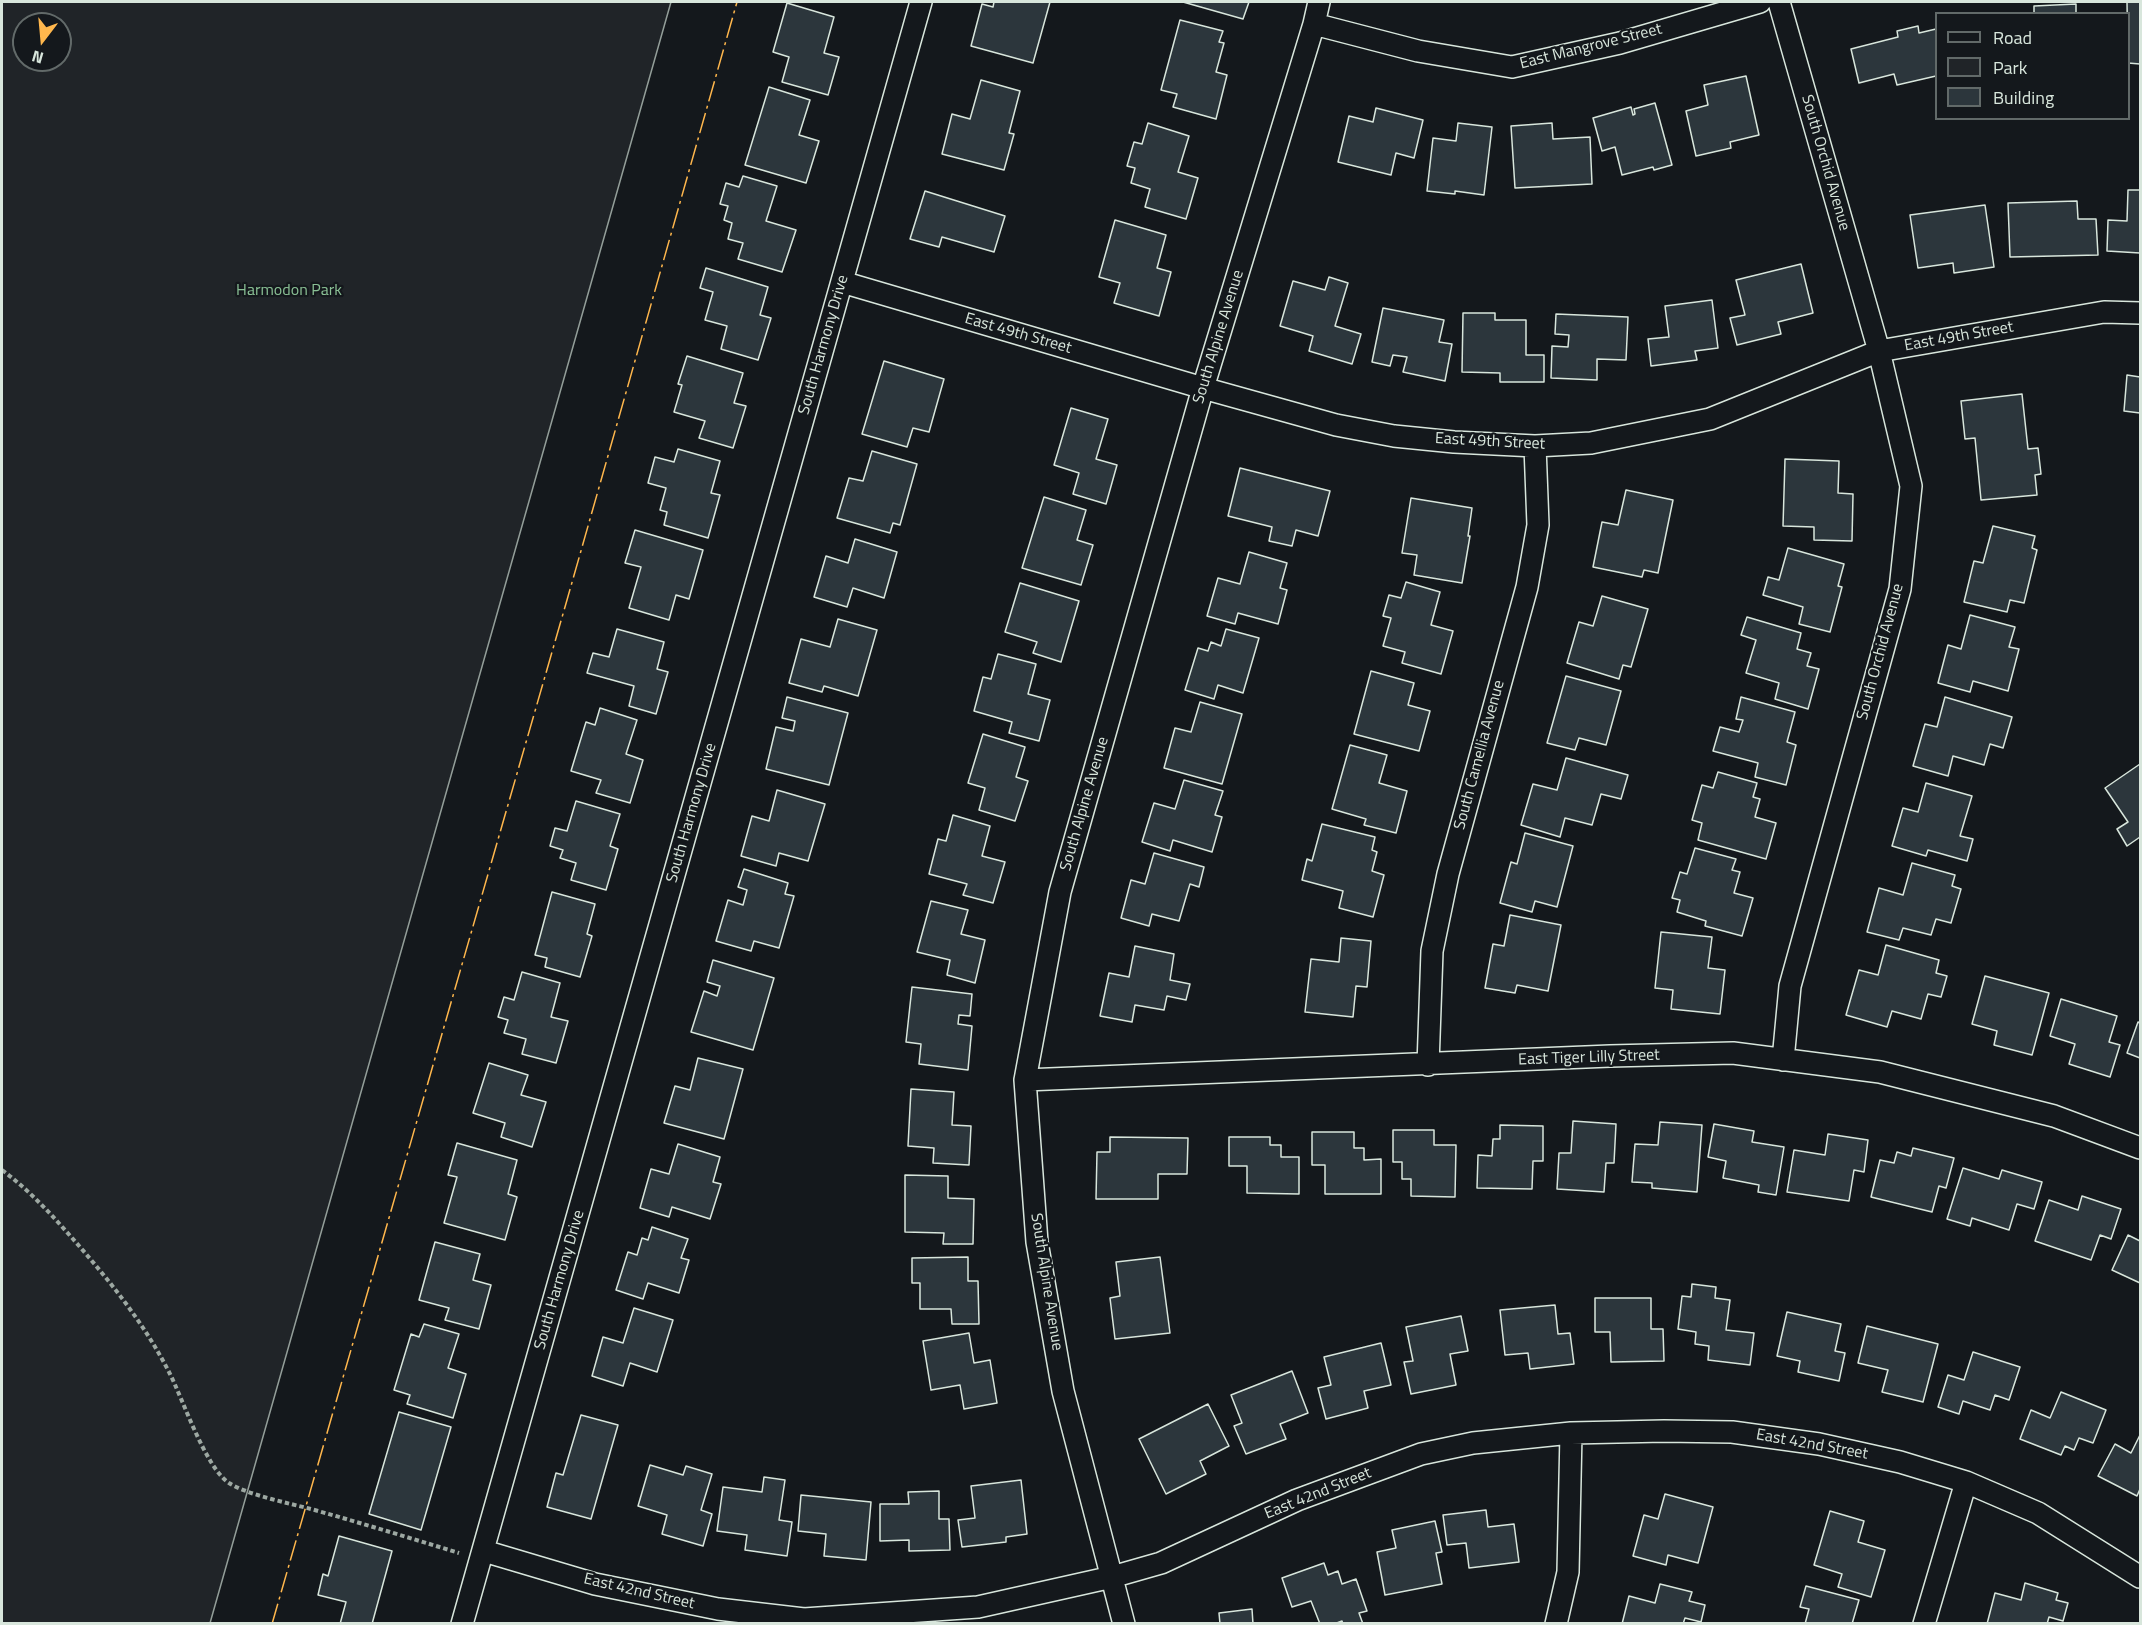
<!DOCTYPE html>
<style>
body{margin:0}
#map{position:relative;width:2142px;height:1625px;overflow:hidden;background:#14181c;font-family:"Titillium Web",sans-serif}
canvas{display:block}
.frame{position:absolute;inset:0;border:3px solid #d8e6dc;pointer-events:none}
.legend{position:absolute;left:1935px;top:12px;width:195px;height:108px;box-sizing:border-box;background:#14181c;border:2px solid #626a69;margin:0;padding:8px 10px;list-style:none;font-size:18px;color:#d8e6dc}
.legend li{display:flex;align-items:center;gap:12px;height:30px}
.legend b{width:30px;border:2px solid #626a69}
.north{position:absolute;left:12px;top:12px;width:60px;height:60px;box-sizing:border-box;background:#14181c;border:2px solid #626a69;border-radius:50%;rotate:196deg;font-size:16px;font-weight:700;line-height:24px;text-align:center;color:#d8e6dc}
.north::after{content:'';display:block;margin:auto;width:21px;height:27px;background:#ffb74d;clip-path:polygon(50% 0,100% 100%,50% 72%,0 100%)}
</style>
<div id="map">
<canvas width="2142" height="1625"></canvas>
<div class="frame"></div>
<ul class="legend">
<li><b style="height:8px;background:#14181c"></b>Road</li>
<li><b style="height:16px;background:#202428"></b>Park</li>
<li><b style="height:16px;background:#2c363c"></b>Building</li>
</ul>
<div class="north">N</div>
</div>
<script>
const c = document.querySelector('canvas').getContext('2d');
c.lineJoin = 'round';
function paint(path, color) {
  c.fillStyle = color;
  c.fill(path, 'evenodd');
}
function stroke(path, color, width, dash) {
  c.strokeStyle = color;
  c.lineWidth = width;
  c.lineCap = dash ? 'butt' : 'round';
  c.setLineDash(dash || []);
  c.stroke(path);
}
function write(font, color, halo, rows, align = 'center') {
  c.font = font + ' "Titillium Web",sans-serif';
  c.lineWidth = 4.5;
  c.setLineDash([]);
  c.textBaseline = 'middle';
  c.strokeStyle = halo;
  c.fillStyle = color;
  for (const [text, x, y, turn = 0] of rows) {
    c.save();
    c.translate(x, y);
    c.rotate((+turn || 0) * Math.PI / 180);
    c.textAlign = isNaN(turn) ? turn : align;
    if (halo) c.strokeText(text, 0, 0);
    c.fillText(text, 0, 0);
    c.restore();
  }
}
const green = new Path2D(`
 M2,2H671L210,1623H2ZM24,24H60V60H24Z`);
const building = new Path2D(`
 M994,2H1050L1033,63L971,46L982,4L993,7Z
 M1183,2H1249L1243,19Z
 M2127,2H2140V64L2128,63Z
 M787,3L834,17L824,53L839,57L828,95L782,82L789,57L773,52Z
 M2076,4V14H2034V6Z
 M1180,20L1223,31L1219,42L1224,43L1216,72L1227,75L1216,119L1173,107L1177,94L1161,90Z
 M1918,26L1919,33L1936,29V76L1897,85L1894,74L1859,83L1851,49L1898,37L1897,31Z
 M1746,76L1759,135L1730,142L1731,148L1696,156L1686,111L1708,105L1704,85Z
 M981,80L1020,91L1009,133L1014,134L1004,170L942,154L952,114L970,119Z
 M769,87L810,100L799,135L819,141L806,183L745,165Z
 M1655,103L1672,165L1654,170L1653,167L1622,175L1615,147L1602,151L1593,118L1631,107L1633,115L1635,114L1634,109Z
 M1376,108L1423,120L1414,158L1396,153L1391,175L1338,162L1349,116L1373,122Z
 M1148,123L1189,136L1178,172L1198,178L1186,219L1145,207L1150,189L1131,183L1135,168L1127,166L1134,142L1142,144Z
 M1458,123L1492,127L1484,195L1455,191V194L1427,191L1433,138L1456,141Z
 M1552,123L1553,139L1590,137L1592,184L1515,188L1511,126Z
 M743,176L777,186L766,221L796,230L782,272L738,259L743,243L728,239L732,223L724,220L728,206L720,204L726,183L739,187Z
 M2128,190H2140V253L2107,251L2108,220L2127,221Z
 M925,191L1005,216L994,252L942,237L939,247L910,239Z
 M2077,201L2078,219H2096L2098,255L2010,257L2008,203Z
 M1985,205L1994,267L1954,273L1953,263L1918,268L1910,215Z
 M1115,220L1166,235L1157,268L1171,272L1159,316L1114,303L1120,283L1099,277Z
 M1801,264L1813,313L1778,322L1781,334L1737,345L1730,318L1745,315L1736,280Z
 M706,268L768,287L760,315L771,318L758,360L721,349L727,326L705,320L713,292L700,288Z
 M1329,277L1348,283L1335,326L1361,334L1352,364L1309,351L1313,336L1280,326L1293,281L1325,290Z
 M1712,300L1718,348L1695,351L1697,360L1651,366L1648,339L1669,337L1665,306Z
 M1383,308L1444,320L1439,342L1452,344L1445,381L1403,372L1407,357L1393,355L1390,366L1372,362Z
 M1463,313H1495V320H1526V355H1544V382H1500V373L1462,372Z
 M1556,314L1628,317L1626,360L1597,359V380L1551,378L1552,346L1568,347L1569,335L1555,334Z
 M687,356L743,373L734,403L746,406L733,448L699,438L705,421L674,412L682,385L678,384Z
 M884,361L944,379L929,432L913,428L907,447L862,434Z
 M2127,375L2140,377V413L2124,411Z
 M2022,394L2028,449L2038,448L2041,474L2035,475L2037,495L1981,500L1975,438L1965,439L1961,401Z
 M1071,408L1108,419L1096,459L1117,465L1106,504L1073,494L1079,473L1054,465Z
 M678,449L720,461L711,493L720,495L708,538L664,525L667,512L660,510L666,488L648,483L655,457L674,462Z
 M872,451L917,464L900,525L893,523L890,533L837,518L849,478L863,481Z
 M1785,459L1839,461L1838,493L1853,494L1852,541L1814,540V527L1783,526Z
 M1240,468L1330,491L1318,536L1296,530L1292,546L1269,541L1272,527L1228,516Z
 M1626,490L1673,500L1658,573L1644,570L1642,577L1593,567L1602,522L1618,525Z
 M1044,497L1086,510L1077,540L1093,545L1081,585L1022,568Z
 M1411,498L1472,508L1468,536H1470L1462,583L1414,575L1417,555L1402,553Z
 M1993,526L2035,536L2032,548L2037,550L2024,603L2010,600L2007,612L1964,602L1974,561L1983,563Z
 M635,530L703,550L689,599L676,595L669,620L629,608L641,567L625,563Z
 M855,539L897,552L884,598L853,588L847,607L814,597L826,556L848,563Z
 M1788,548L1844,564L1838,586L1842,587L1830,632L1799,624L1803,607L1763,595L1768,577L1779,580Z
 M1249,552L1287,563L1280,588L1287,590L1278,624L1238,613L1235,624L1207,616L1218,578L1240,584Z
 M1406,582L1440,592L1431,625L1453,631L1441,674L1402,663L1405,652L1383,646L1391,618L1383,616L1389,595L1401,598Z
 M1020,583L1079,601L1061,662L1033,653L1037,642L1005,632Z
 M1602,596L1648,609L1631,667L1623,665L1619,679L1567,663L1579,622L1593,626Z
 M1970,615L2015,627L2009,647L2019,649L2008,691L1973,681L1970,692L1938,683L1948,645L1961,649Z
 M1747,617L1801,633L1797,649L1811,653L1807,666L1819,669L1808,709L1775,699L1779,683L1746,673L1756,640L1741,635Z
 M838,619L877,630L858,696L824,686L822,692L789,683L801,639L830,647Z
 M617,629L664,642L657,669L668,672L656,714L629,706L634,686L587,673L593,653L609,657Z
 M1226,629L1259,638L1243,693L1218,685L1214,699L1185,690L1198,648L1208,651L1211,642L1221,646Z
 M998,654L1036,664L1028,694L1050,700L1039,741L1009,733L1012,722L974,711L983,677L991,679Z
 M1371,671L1414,683L1408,705L1430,711L1419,751L1354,734Z
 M1566,676L1621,691L1606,745L1579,738L1575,750L1547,743Z
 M787,697L848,713L829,785L766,769L776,727L793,731L795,721L782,718Z
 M1741,697L1795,712L1787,742L1796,745L1786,785L1755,777L1758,763L1713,751L1720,727L1739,732L1743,720L1736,719Z
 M1945,697L2012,717L2003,748L1990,744L1984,765L1953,756L1948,776L1913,766L1925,724L1937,727Z
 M1200,702L1242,714L1222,784L1164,768L1175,728L1191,732Z
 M600,708L637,720L626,754L643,760L630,803L596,793L601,780L571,771L586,722L595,725Z
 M983,734L1025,747L1016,777L1028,781L1015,821L979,810L985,788L968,783Z
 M1350,745L1387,755L1379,783L1407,791L1396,833L1364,825L1366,819L1332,809Z
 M1566,758L1628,775L1621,799L1601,794L1592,825L1565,818L1560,837L1521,825L1533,784L1557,790Z
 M2140,764V837L2127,846L2117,829L2128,822L2105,788Z
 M1718,772L1757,783L1753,797L1760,799L1755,817L1776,823L1766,859L1698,840L1702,823L1692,820L1702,785L1713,788Z
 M1184,780L1223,791L1215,815L1222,817L1212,852L1173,840L1170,851L1142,842L1154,803L1175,809Z
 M1926,783L1972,796L1960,836L1973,839L1967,861L1928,850L1926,856L1892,846L1903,808L1918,812Z
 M777,790L825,804L808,861L779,853L776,866L741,856L752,816L769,821Z
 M576,801L620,814L610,846L618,849L606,890L571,880L576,863L560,858L563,850L550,846L555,828L567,831Z
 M953,815L990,826L982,856L1005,862L993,903L963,895L967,884L929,874L938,839L946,841Z
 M1322,824L1375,837L1372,850L1377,852L1372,871L1384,875L1373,917L1339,908L1343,891L1302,880L1307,859L1312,861Z
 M1525,833L1573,846L1557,907L1535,901L1532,912L1500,903L1511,862L1517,864Z
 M1695,848L1736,859L1732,870L1740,872L1734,893L1753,898L1742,936L1705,926L1706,921L1677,912L1680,900L1672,898L1680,872L1687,874Z
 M1154,853L1204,867L1199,887L1190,884L1179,921L1152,914L1149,926L1121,918L1131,880L1145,884Z
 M1912,863L1955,875L1952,886L1961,889L1951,923L1936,919L1931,935L1903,928L1899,940L1867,932L1879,888L1903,895Z
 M744,869L788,883L785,894L794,896L779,948L754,941L751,951L716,941L728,900L743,905L747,890L738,887Z
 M552,892L595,904L587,934L592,936L580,977L545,967L547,958L535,955Z
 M931,901L968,910L961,934L985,940L975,983L947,975L950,960L917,952Z
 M1510,915L1561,925L1548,991L1517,985L1515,993L1485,988L1493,944L1504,946Z
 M1661,932L1712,937L1708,968L1725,970L1720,1014L1671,1009L1673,990L1655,988Z
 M1341,938L1371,941L1367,987L1356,986L1353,1017L1305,1012L1311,959L1339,962Z
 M1886,945L1939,960L1936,973L1947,976L1941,997L1928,994L1921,1019L1892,1011L1887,1027L1846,1015L1859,970L1878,975Z
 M1135,946L1174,954L1170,980L1190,984L1186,1000L1167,996L1164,1010L1135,1005L1132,1022L1100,1016L1109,973L1129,977Z
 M713,960L774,978L753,1050L691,1032L704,991L717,996L720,986L707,982Z
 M522,972L560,983L551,1017L568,1021L556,1063L522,1054L526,1039L504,1033L508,1020L498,1017L504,997L514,1000Z
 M1985,976L2049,993L2032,1055L1994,1045L1997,1031L1972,1024Z
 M912,987L972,994L970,1016L959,1015L958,1024L972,1026L968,1070L919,1064L921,1044L906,1042Z
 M2061,999L2117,1016L2109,1042L2120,1045L2110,1077L2069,1064L2075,1044L2050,1036Z
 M2138,1022L2140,1023V1058L2127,1053Z
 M698,1058L743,1069L724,1139L664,1123L675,1086L690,1090Z
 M489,1063L528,1075L521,1095L546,1102L532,1147L501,1137L505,1123L473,1113Z
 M911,1089L954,1092L952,1125L971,1126L969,1165L933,1163L934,1148L908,1146Z
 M1573,1121L1616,1124L1614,1163H1606L1604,1192L1557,1189L1559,1153H1571Z
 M1660,1122L1702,1125L1697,1192L1652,1188V1183L1632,1182L1635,1144L1658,1145Z
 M1714,1124L1754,1131L1752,1142L1784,1147L1776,1195L1758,1192L1759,1185L1723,1178L1726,1161L1708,1157Z
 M1500,1125L1543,1126V1161H1533L1532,1189L1477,1188L1478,1155L1492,1156L1493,1139H1500Z
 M1393,1130H1434V1145H1456L1455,1197L1411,1196V1179H1402V1162H1393Z
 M1312,1132H1354V1148H1364V1160L1381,1159V1194H1325V1165H1312Z
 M1828,1134L1868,1140L1864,1172L1854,1170L1849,1201L1787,1192L1794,1150L1825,1155Z
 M1110,1137L1188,1138L1187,1174H1158V1199H1096L1097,1152H1110Z
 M1229,1137H1270V1145H1281V1157H1299V1194L1247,1193V1166H1229Z
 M457,1143L517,1160L508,1194L517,1197L505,1240L444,1223L457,1177L448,1175Z
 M678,1144L720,1157L713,1182L721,1184L710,1219L672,1207L669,1217L640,1208L651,1169L669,1174Z
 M1913,1148L1954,1158L1946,1188L1939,1186L1932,1212L1871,1197L1880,1160L1894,1163L1897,1152L1911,1156Z
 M1963,1168L1999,1179L2002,1170L2042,1182L2034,1209L2017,1204L2009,1230L1972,1218L1970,1226L1947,1219Z
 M905,1175L948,1176V1198L974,1199L973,1244H943L944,1233L905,1232Z
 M2082,1196L2121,1209L2111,1239L2100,1235L2091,1260L2035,1241L2049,1200L2078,1210Z
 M652,1227L688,1239L681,1258L689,1260L679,1293L648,1283L643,1299L616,1290L628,1252L637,1255L642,1238L648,1240Z
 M2128,1235L2140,1241V1283L2112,1270Z
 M435,1242L480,1254L473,1280L491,1285L479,1329L445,1320L449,1308L419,1300Z
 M968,1257V1281H978L979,1324H952L951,1309H920V1283H912V1258Z
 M1160,1257L1170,1333L1115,1339L1110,1298L1120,1296L1116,1262Z
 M1692,1284L1716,1287L1715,1298L1730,1300L1726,1330L1754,1333L1750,1365L1708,1360L1709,1346L1695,1344L1696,1332L1678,1329L1682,1296L1691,1297Z
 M1595,1298H1651V1329H1663L1664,1361L1611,1362L1610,1332H1595Z
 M1555,1305L1558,1334L1570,1333L1574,1364L1530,1369L1528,1353L1505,1355L1500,1310Z
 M634,1308L673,1320L657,1372L630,1363L623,1386L592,1376L603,1337L623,1343Z
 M1787,1312L1841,1324L1835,1351L1845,1353L1839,1381L1798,1372L1800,1361L1777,1356Z
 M1461,1316L1468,1351L1450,1354L1456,1385L1411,1394L1404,1362L1413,1361L1406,1327Z
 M424,1324L459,1334L448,1368L466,1374L453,1418L407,1404L410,1395L394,1390L411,1334L419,1337Z
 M1867,1326L1938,1344L1923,1402L1882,1392L1888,1370L1858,1363Z
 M969,1333L974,1363L990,1360L997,1403L964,1409L960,1385L931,1390L923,1341Z
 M1381,1343L1391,1385L1364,1391L1368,1408L1326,1419L1318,1388L1331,1385L1324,1357Z
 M1973,1352L2020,1367L2009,1400L1995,1395L1990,1410L1963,1401L1959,1414L1938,1407L1948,1375L1964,1380Z
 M1292,1371L1308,1413L1280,1424L1286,1439L1246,1454L1234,1426L1242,1423L1231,1395Z
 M2061,1392L2106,1410L2093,1443L2079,1438L2074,1450L2065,1446L2061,1455L2020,1439L2031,1410L2050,1418Z
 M1208,1404L1229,1446L1200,1461L1206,1474L1166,1494L1139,1439Z
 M399,1412L451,1427L421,1530L369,1514Z
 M581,1415L618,1425L591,1519L547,1507L556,1473L563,1475Z
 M2140,1435V1489L2137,1496L2098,1476L2115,1444L2131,1453Z
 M650,1465L683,1475L686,1466L712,1474L701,1510L712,1514L703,1546L662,1534L667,1515L638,1506Z
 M764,1477L785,1480L779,1520L792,1522L787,1556L745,1550L747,1535L717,1531L723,1487L762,1492Z
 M1021,1480L1027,1534L1006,1537V1542L962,1547L958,1520L975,1518L971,1486Z
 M939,1491V1519H949L950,1550L909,1551V1540L880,1541V1504H909L908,1492Z
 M1665,1494L1713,1507L1698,1563L1668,1555L1666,1565L1633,1556L1644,1515L1658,1519Z
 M801,1495L871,1502L866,1560L824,1556L826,1534L798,1531Z
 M1486,1510L1488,1527L1514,1524L1519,1562L1469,1568L1466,1543L1447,1545L1443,1515Z
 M1830,1511L1864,1521L1858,1542L1885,1550L1871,1597L1838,1587L1842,1574L1814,1565Z
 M1435,1521L1442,1552L1436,1553L1442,1584L1385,1595L1377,1552L1396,1548L1392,1530Z
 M339,1536L392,1551L372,1624H340L346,1602L318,1595L323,1574L328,1576Z
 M1324,1563L1328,1575L1338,1571L1342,1584L1356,1579L1367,1611L1359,1613L1363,1624H1343L1342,1621L1334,1624H1320L1311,1601L1292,1607L1282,1578Z
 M2025,1583L2058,1593L2056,1600L2068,1603L2063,1621L2049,1617L2047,1624H1987L1995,1593L2021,1600Z
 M1660,1584L1692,1592L1689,1601L1705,1605L1701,1622L1685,1618L1683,1624H1622L1629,1596L1655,1603Z
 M1806,1586L1859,1600L1852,1624H1805L1809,1609L1800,1607Z
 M1252,1609L1253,1624H1220L1219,1613Z`);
const path = new Path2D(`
 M2,1170C29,1190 51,1214 73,1239C109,1280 144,1323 169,1372C183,1399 205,1467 229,1483C248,1495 288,1503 311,1509C361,1523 410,1538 459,1553`);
const minor = new Path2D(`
 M1779,2L1879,351L1911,486L1900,589L1790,986L1783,1060
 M1314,24L1418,51L1512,67L1620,43L1760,2
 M842,282L1203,388L1336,425L1394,436L1454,442L1535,446L1591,443L1710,419L1879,351L2104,312L2140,313
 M1428,1065L1432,951L1448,874L1527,587L1538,525L1535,446
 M1025,1080L1610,1056L1733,1053L1880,1072L2054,1116L2140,1148
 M484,1551L595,1584L718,1609L804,1619L978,1607L1112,1577L1161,1563L1297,1500L1421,1454L1473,1443L1571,1433L1664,1431L1732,1432L1819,1444L1900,1462L1966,1482L2038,1513L2140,1577
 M462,1624L921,2
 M1124,1624L1063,1391L1037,1242L1025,1080L1060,892L1203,388L1314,24L1319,2
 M1556,1624L1568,1572L1571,1433
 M1924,1624L1966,1482`);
const power = new Path2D(`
 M272,1624L567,600L737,2`);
const streetNames = [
 ["East Mangrove Street",1591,47,-14],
 ["South Orchid Avenue",1825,163,74],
 ["East 49th Street",1018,334,16],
 ["South Alpine Avenue",1219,337,-73],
 ["East 49th Street",1959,337,-10],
 ["South Harmony Drive",824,345,-74],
 ["East 49th Street",1490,442,3],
 ["South Orchid Avenue",1881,652,-75],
 ["South Camellia Avenue",1480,755,-75],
 ["South Alpine Avenue",1085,804,-74],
 ["South Harmony Drive",692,813,-74],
 ["East Tiger Lilly Street",1589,1058,-2],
 ["South Harmony Drive",560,1280,-74],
 ["South Alpine Avenue",1046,1282,81],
 ["East 42nd Street",1812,1445,10],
 ["East 42nd Street",1318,1494,-22],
 ["East 42nd Street",639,1592,13]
];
const parkNames = [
 ["Harmodon Park",289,291]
];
paint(green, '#202428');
stroke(green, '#939e99', 1.5);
paint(building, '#2c363c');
stroke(building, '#d8e6dc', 1.5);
stroke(minor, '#d8e6dc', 24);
stroke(path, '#9da8a2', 4, [4.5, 3]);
stroke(minor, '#14181c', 21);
stroke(power, '#ffb74d', 1.5, [21, 4.5, 3, 4.5]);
write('16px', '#d8e6dc', '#14181c', streetNames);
write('16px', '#8ac095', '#14181c', parkNames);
</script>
